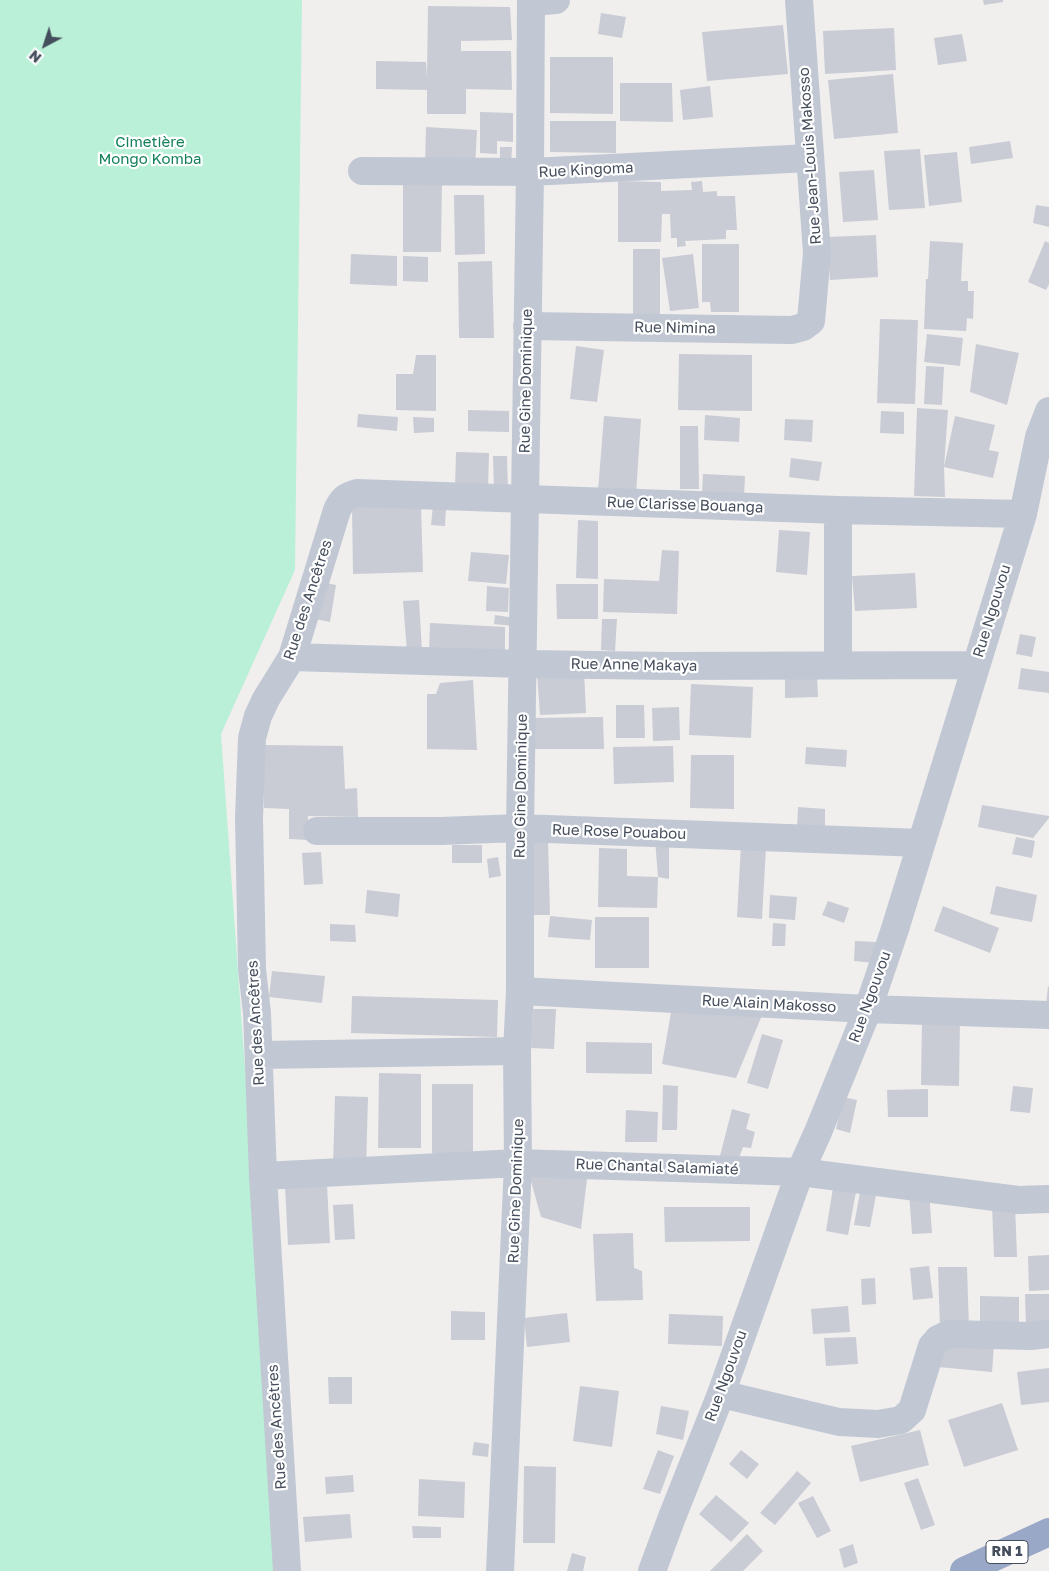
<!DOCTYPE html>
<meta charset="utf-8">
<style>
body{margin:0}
#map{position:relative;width:1049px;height:1571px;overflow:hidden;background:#f1eeee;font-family:"Golos Text",sans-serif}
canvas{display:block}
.north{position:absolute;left:20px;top:20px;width:50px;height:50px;-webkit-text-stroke:4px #fff;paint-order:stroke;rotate:220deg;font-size:14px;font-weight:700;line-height:20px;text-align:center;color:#454e5c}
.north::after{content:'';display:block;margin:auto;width:18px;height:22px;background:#454e5c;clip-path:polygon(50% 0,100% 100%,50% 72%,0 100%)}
</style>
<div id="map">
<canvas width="1049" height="1571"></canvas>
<div class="north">N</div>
</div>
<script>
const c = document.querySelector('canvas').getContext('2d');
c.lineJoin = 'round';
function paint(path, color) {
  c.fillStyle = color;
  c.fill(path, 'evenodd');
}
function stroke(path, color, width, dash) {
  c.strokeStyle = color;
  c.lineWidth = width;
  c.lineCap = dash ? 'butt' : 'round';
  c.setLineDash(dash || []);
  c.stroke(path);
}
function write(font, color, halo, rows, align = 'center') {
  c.font = font + ' "Golos Text",sans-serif';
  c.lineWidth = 4.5;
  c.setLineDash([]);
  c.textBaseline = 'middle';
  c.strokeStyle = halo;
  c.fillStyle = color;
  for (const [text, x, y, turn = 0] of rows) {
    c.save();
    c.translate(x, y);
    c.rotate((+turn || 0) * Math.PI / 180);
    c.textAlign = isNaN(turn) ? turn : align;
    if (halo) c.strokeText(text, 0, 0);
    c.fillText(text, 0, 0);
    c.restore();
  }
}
const green = new Path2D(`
 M0,0H302L295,570L221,734L281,1571H0Z`);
const building = new Path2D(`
 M983,0H1003V2L984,5Z
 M428,6L510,7L512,40L461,41V51H511L512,90L466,89V114H427V90L376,89V61L426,62L427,77Z
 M601,13L626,17L622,38L598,34Z
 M783,25L788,74L707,81L702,32Z
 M894,28L896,70L825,74L823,31Z
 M962,34L967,61L938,65L934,38Z
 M550,57H613V114L550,113Z
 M893,74L898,133L834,139L828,80Z
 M620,83H672L673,122L620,121Z
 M710,86L713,117L683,120L680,90Z
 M480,112L513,113V142L497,141V154L480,153Z
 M550,121H616V153L550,152Z
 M426,127L477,130L475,169L425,168Z
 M1010,141L1013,158L971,164L969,147Z
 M500,147H512L511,167L500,159Z
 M920,149L925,208L889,210L884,151Z
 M957,152L962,202L929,206L924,155Z
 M874,170L878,220L843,222L839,172Z
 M403,177L442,178L441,252H403Z
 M618,181L661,182V191L692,190L691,182L702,181L703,192L717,191V196H735L737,230H726V239L685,241L686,246L677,247V238H671L670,214H662L661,242H618Z
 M454,195H484L485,254L455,255Z
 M1036,205L1049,207V227L1033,223Z
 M876,235L878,277L830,280L827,237Z
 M930,241L963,243L961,281H968V291H974L973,319L967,318L966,331L924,329L926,279H928Z
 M1045,241L1049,243V284L1046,290L1028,282Z
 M702,244H739V312H711L710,302H702Z
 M633,249H660V319H633Z
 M351,254L397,256V286L350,284Z
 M693,254L699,308L670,311L662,258Z
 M403,256L428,257V282L403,281Z
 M492,261L494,338H459L458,262Z
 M880,319L918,320L915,404L877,403Z
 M927,334L963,338L960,366L924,362Z
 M976,344L1019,353L1007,405L970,392Z
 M576,346L604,350L597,402L570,399Z
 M679,354L752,355V411L678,410Z
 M416,355H436V411L396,410V374H413Z
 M926,366L944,367L942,405L924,404Z
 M917,408L948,410L944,467L955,416L995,425L989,450L999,452L993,478L944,467L945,497L914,496Z
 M468,410L509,411V432L468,431Z
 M881,411L904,412V434L880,433Z
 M358,414L398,417L397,431L357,427Z
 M705,415L740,418L739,442L704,440Z
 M604,416L641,419L636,494L598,491Z
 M413,417L434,418V432L414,433Z
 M785,419L813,420L812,442L784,440Z
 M680,426H698L699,489H680Z
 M456,452L489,453L488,490L455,488Z
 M493,456H507L508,493H494Z
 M791,458L822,462L819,481L789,477Z
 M703,474L745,476L744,496L702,494Z
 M433,505L446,507L445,526L431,525Z
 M421,506L423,572L353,574L352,507Z
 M578,520L598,521V579L576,578Z
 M779,530L810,532L807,575L776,572Z
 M662,550L679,551L677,614L603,612L604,579L659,581Z
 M471,552L509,555L506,584L468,581Z
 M915,573L917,608L855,611L852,576Z
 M321,582L336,585L330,622L315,619Z
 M556,584H598V619H557Z
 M487,586L509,588L508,612L486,611Z
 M419,600L422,651L407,652L403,601Z
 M495,615L515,618L514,626L494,624Z
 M602,619H617L615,651L601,650Z
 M430,623L505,627V655L429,653Z
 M1020,634L1036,637L1032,657L1016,654Z
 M1021,668L1049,672V693L1018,689Z
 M584,670L586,713L540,715L537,673Z
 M817,674L818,697L785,698V675Z
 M473,680L477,750L427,749V694H436L440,683Z
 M691,684L753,687L751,738L689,735Z
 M616,705H644L645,738H616Z
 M679,707L680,740L653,741L652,708Z
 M603,717L604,749H530L529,718Z
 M264,745L343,746L345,789L357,788L358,817L308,816V840L289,839V809L264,808Z
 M673,746L674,782L614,784L613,747Z
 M806,747L847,750L846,767L805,764Z
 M691,755H734V809L690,808Z
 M982,805L1049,816V818L1033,838L978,827Z
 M798,807L825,809V829L797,828Z
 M1016,837L1035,841L1032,858L1012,854Z
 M655,839L669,840V879L658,877Z
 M548,841L550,915H532V842Z
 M452,845H482V863H452Z
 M741,845L766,847L762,919L737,917Z
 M599,848L627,849V876L658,877L657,908L598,907Z
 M321,852L323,884L304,885L302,853Z
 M498,857L501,876L489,878L487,859Z
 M996,886L1037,895L1032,922L990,914Z
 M367,890L400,894L398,917L365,913Z
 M770,895L797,897L795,920L769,918Z
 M828,901L849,908L844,923L822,915Z
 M943,906L999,928L990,953L934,931Z
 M550,916L592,920L590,940L548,937Z
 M595,917H649V968H595Z
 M773,923L786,924L785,946H772Z
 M330,924L355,925L356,942L330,941Z
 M855,941L876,942L875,963L854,961Z
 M272,971L325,976L322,1003L269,997Z
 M1048,987H1049V1006L1046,1005Z
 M352,996L498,1000L497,1037L351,1033Z
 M673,1001L765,1008L736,1078L662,1064Z
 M533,1009H556L554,1049L531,1048Z
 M922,1017L960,1018L959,1086L921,1085Z
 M762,1034L783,1040L768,1089L747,1083Z
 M586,1042L652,1043V1074L586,1073Z
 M379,1073L421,1074V1148H378Z
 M432,1084H473V1154L432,1153Z
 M663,1085L678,1086L677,1130H662Z
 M1013,1086L1033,1088L1030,1113L1010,1111Z
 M928,1089V1117H888L887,1090Z
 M335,1096L368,1097L366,1168L333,1167Z
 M843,1097L857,1100L850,1133L836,1129Z
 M732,1109L750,1114L746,1129L755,1132L751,1148L743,1147L738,1161L720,1156Z
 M626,1110L658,1112L657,1142H625Z
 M529,1174L587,1179L581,1229L541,1217Z
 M327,1184L330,1243L288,1245L285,1186Z
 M833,1188L856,1192L848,1235L826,1231Z
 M860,1192L876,1195L870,1227L854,1225Z
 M929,1192L932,1233L912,1234L909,1193Z
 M353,1204L355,1239L335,1240L333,1205Z
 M1015,1204L1017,1257H994L992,1205Z
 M664,1207H750V1241L665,1242Z
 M633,1233L634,1268L642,1271L643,1300L596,1301L593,1234Z
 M1049,1255V1290L1029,1291L1028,1256Z
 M929,1266L933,1298L913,1300L910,1268Z
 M938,1267H967L969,1328L940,1329Z
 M875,1278L876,1304L862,1305L861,1279Z
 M1025,1294H1049V1325L1026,1326Z
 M980,1296L1019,1297V1332L980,1331Z
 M848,1306L850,1332L813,1334L811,1309Z
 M451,1311L485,1312V1340H451Z
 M567,1313L570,1342L527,1347L524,1318Z
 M669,1314L723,1316L722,1346L668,1344Z
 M856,1337L858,1364L826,1366L824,1338Z
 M940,1341L994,1345L992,1372L938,1367Z
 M1049,1368V1402L1021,1405L1017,1372Z
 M328,1377H352V1404H329Z
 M580,1386L619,1391L612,1447L573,1441Z
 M1002,1403L1018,1450L964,1467L948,1420Z
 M661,1406L689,1411L683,1440L656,1434Z
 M920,1430L929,1465L860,1482L851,1446Z
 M474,1442L489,1444L488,1457L472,1455Z
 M658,1450L674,1456L660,1494L643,1489Z
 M741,1450L759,1464L747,1479L729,1464Z
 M524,1466L556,1467L555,1543H523Z
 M797,1471L811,1483L775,1525L760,1513Z
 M353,1475L354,1492L326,1494L325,1477Z
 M918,1478L935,1525L921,1530L904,1483Z
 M419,1479L465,1482L464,1518L418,1516Z
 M716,1495L749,1523L731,1542L699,1514Z
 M813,1496L831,1531L817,1538L798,1503Z
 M350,1514L352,1538L305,1542L303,1517Z
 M412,1526L441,1527V1538H413Z
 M747,1534L763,1551L743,1571H710Z
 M853,1544L858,1563L844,1568L839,1549Z
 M572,1553L586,1557L583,1571H567Z`);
const minor = new Path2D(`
 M531,2L556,0
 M362,171L530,172L810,158
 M527,326L792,330L803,327L811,321L817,253L799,0
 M838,510V665
 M292,657L523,664L670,666L976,665
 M317,831H440L520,828L921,843
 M520,991L868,1009L1049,1015
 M259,1055L517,1051
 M263,1176L518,1163L800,1172L1018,1200L1049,1199
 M721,1394L839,1422L878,1424L901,1420L912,1410L932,1346L938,1339L949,1334L1031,1336L1049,1334
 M287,1571L263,1176L257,1013L252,969L249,818L252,738L258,716L266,699L292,657L337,510C342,500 345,496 357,493L838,510L1023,514
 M500,1571L518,1163L517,1051L520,991V828L530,172L531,0
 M652,1571L672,1517L721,1394L800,1172L818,1132L868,1009L895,929L1023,514L1039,437L1049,411`);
const trunk = new Path2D(`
 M964,1571L1049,1532`);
const shields = [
 [1007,1552,42]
];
const shieldNames = [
 ["RN 1",1007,1552]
];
const parkNames = [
 ["Cimetière",150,142],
 ["Mongo Komba",150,159]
];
const streetNames = [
 ["Rue Jean-Louis Makosso",810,156,-94],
 ["Rue Kingoma",586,170,-3],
 ["Rue Nimina",675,328,1],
 ["Rue Gine Dominique",526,381,-89],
 ["Rue Clarisse Bouanga",685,505,2],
 ["Rue des Ancêtres",308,600,-72],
 ["Rue Ngouvou",992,611,-73],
 ["Rue Anne Makaya",634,665,1],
 ["Rue Gine Dominique",521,786,-89],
 ["Rue Rose Pouabou",619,832,2],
 ["Rue Ngouvou",870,997,-70],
 ["Rue Alain Makosso",769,1004,3],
 ["Rue des Ancêtres",256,1023,-93],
 ["Rue Chantal Salamiaté",657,1167,2],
 ["Rue Gine Dominique",516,1191,-88],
 ["Rue Ngouvou",726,1376,-70],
 ["Rue des Ancêtres",277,1427,-94]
];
paint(green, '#baf0d7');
paint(building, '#c9ccd4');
stroke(minor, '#c1c8d4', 28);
stroke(trunk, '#98a8c6', 28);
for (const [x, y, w] of shields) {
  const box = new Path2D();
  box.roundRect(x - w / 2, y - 11.5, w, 23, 4);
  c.fillStyle = '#fff';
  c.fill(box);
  stroke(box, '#454e5c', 1);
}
write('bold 14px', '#454e5c', null, shieldNames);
write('15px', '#13805a', '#fff', parkNames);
write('15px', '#454e5c', '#fff', streetNames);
</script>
